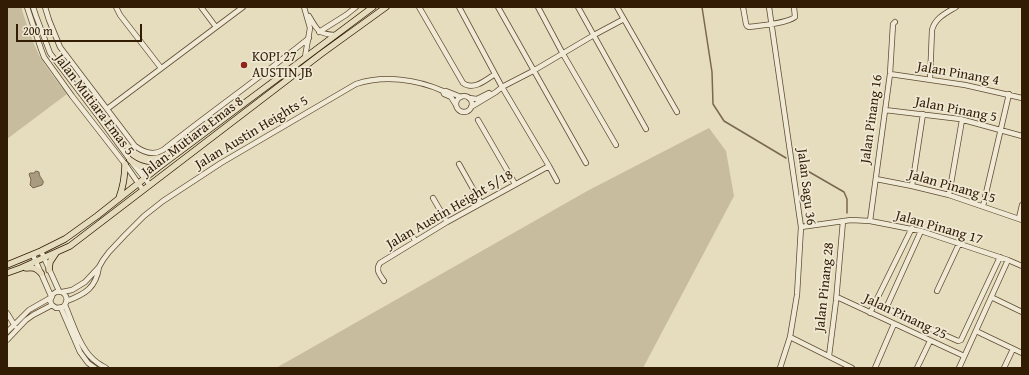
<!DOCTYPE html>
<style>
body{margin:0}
#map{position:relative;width:1029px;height:375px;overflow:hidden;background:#e6ddbe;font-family:"Gentium Book Plus",serif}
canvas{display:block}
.frame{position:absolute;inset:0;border:8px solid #321c04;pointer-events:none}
.scale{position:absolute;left:16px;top:24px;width:126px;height:18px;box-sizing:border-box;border:2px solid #321c04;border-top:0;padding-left:5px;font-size:12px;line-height:14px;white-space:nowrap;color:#321c04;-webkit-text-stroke:3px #efe9d5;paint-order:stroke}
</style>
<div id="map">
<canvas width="1029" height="375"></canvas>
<div class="frame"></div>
<div class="scale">200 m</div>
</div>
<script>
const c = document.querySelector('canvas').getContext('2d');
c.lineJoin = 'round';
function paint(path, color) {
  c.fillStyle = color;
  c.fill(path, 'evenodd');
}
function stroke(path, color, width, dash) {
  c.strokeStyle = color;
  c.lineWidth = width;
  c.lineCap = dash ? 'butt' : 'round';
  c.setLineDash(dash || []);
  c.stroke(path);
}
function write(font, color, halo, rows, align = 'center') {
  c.font = font + ' "Gentium Book Plus",serif';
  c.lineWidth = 3.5;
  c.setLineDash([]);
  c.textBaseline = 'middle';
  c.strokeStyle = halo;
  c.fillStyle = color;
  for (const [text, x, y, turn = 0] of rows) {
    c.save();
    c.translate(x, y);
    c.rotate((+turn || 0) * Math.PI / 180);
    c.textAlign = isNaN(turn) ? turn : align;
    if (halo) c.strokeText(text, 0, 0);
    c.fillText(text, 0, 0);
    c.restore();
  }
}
const green = new Path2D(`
 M7,7H22V10C27,25 32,41 39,55C47,69 57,81 67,94L7,139Z
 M709,128L726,151L734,196L706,249L643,368H276L589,190Z`);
const water = new Path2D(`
 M36,171L39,172C39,179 46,180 42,185L33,188L30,185L31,180L29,174L30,173H34Z`);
const stream = new Path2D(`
 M702,7L712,72L713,104L724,121L786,158
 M799,166L844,192L847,199V213`);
const minor = new Path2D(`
 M27,7L41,49L44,57L72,96L125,164L143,190
 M33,7L36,16L50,53L98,116L130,160L150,185
 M45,7L49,20L60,47L135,146C143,152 153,156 163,150C211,112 261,77 309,38
 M116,7L120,15L161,68
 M201,7L216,27
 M304,7L310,28L305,57
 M419,7L463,83C473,91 486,80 495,74
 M459,7L502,87L549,166L557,181
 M498,7L586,163
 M538,7L563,54L616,145
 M578,7L646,129
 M617,7L677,112
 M743,7L746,24L747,26L749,27C762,25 785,24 795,17L794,7
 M769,7L801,227L797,295L790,337L780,368
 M309,16C317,30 318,34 335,35
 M319,32L346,15L356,7
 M890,74L965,85L1022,98
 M930,79L932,30C935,18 946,13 956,7
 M443,91L444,94L451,97L456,105
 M456 104a8 8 0 1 1 16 0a8 8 0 1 1-16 0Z
 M469,98L477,99L489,93
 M471,107L496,92L502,87L533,71L594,35L624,19
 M107,109L243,7
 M885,110L960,119L1022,136
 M478,120L515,184
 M459,164L481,203
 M876,179L912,186L949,195L1022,220
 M912,186L923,114
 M949,195L962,120
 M433,198L447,222
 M983,206L1009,94
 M1019,218L1022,205
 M870,221L890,74L893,24L895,22
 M801,227L851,220L870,221L921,231L1008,260L1022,266
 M921,231L887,306V308L902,316L958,341L961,340L1000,257
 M411,232L415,241
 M41,251L59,291
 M33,255L51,296
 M384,281C380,275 375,270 380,263L447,222L549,166
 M937,291L959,244
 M62,292C68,296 68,302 63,307L56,308L52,305L50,301L53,294L56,292H62L72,290L85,282L99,267L103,260L109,252L125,235L144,216L163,201L221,163L356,84C384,75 416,79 443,91H446L461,97
 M837,297L964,356
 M991,297L1022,312
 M67,301C85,294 96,288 99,267
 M65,305C72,321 80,348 93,359C97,363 101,365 106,368
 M61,308L80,352L88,363L95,368
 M7,313L15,326
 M870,313L912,228
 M976,331L1022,353
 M7,332L29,310L50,298
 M790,337L852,368
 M7,340L26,320L33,315L52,305
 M829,356L836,301L843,221
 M875,368L894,324
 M917,368L930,341
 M959,368L1008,260
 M1004,368L1013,349`);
const major = new Path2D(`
 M130,160C139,167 148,169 159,167
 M119,198C123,187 125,175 125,164
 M7,265L41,251L65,239L97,216L159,167L373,7
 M26,268C33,267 36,268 41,273
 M49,270L50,262L56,253
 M7,273L21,268L70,246L321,54L386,7`);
const markers = [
 [244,65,4,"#8f2418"]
];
const poiNames = [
 ["KOPI 27",252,57],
 ["AUSTIN JB",252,73]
];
const streetNames = [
 ["Jalan Pinang 4",958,74,10],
 ["Jalan Mutiara Emas 5",94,105,53],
 ["Jalan Pinang 5",956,110,11],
 ["Jalan Pinang 16",872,119,-82],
 ["Jalan Austin Heights 5",252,133,-31],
 ["Jalan Mutiara Emas 8",193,137,-37],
 ["Jalan Sagu 36",806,187,83],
 ["Jalan Pinang 15",952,187,16],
 ["Jalan Austin Height 5/18",450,210,-30],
 ["Jalan Pinang 17",939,228,16],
 ["Jalan Pinang 28",825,287,-84],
 ["Jalan Pinang 25",905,317,25]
];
paint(green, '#c7bc9e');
paint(water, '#a99b7f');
stroke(water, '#79684e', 1);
stroke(stream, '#79684e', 1.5);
stroke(minor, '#5f4c32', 6);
stroke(major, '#321c04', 7);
stroke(minor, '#efe9d5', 4.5);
stroke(major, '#e6ddbe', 5.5);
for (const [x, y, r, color] of markers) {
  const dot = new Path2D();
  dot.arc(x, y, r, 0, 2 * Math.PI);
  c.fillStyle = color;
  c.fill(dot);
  stroke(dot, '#efe9d5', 1.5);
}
write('14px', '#321c04', '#efe9d5', poiNames, 'left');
write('14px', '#321c04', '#efe9d5', streetNames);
</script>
